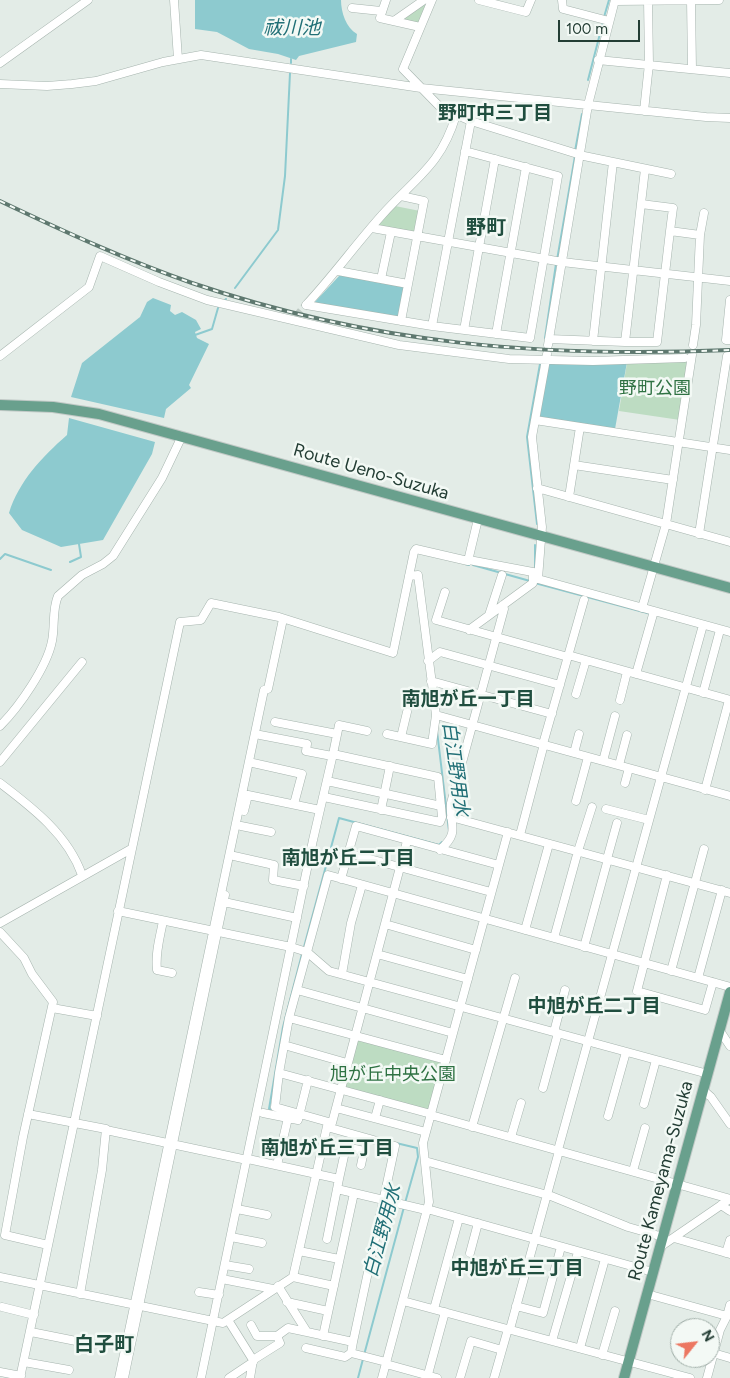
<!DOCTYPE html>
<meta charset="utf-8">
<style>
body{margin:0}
#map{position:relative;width:730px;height:1378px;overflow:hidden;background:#e3ece7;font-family:Figtree,sans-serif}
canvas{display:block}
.north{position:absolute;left:670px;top:1318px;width:50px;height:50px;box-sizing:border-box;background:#f3f9f5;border:1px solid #a0aea8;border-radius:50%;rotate:61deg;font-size:14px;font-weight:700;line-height:20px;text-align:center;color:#233d34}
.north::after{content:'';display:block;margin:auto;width:18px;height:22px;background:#ec7761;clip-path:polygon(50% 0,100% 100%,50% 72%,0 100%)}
.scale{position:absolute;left:558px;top:20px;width:82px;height:22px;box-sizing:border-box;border:2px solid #233d34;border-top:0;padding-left:6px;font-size:15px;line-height:18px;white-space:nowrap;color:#233d34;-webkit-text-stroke:4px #f3f9f5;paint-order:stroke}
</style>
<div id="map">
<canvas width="730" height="1378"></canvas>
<div class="north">N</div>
<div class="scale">100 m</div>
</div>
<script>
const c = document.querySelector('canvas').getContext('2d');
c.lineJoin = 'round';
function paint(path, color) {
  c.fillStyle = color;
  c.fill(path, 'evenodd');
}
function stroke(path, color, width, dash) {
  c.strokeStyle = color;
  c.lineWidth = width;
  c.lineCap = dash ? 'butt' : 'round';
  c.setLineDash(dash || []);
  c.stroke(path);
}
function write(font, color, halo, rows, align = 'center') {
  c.font = font + ' Figtree,"Noto Sans JP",sans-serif';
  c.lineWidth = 5;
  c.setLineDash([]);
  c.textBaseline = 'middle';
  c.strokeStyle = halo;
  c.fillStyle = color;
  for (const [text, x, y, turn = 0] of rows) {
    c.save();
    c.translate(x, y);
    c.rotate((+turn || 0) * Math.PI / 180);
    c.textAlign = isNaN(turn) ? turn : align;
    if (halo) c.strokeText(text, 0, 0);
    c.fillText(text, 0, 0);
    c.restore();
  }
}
const green = new Path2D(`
 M428,0L420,22L417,24L400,19Z
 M395,206L420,211L416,232L380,227L377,224Z
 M687,360L680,420L619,411L627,363Z
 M356,1040L441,1061L443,1065L430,1110L345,1088Z`);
const water = new Path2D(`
 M195,0H341C341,12 346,28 357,34L356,42L299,56L296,60L278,54L249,49L217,32L195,29Z
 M340,275L404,287L399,317L313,304Z
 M153,298L171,305L170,311L175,315L182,312L196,320L201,329L195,332L197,338L209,344L189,385L191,388L166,409L164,418L71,397L82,363L140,317L147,302Z
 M627,362L615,429L540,418L539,416L549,363Z
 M69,418L155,442L152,454L103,540L61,547L22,530L9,513C19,481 42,457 67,435Z`);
const stream = new Path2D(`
 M604,17L609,0
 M291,63V59
 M588,80L603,22
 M575,151L582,114
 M557,260L575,156
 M235,288L278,230L285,176L290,73
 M225,300L226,299
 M195,335L212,329L218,308
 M545,338L556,264
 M537,524L527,437L540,364
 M0,559L5,554L51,570
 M70,562L81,557L79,544
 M465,564L469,565
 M473,565L530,581
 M535,568V545
 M535,583L651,614
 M437,731L449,831
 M304,947L339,818L439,845L442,842
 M273,1110L269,1109L283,1027L302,954
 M396,1143L417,1148L418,1157L405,1203
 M364,1355L404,1207
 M358,1378L363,1359`);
const minorTunnel = new Path2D(`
 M296,317L306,305`);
const minor = new Path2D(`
 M174,0L178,59
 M386,0L380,18L420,27
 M432,0L403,69L441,108L471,121L584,156L671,174
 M479,0L526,12L531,0
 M562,0L563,9L609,21
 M691,0L692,69
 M615,1L719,0
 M352,8L381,11
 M394,21L424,0
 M598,60L730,73
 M0,63L88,0
 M0,84L47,86L72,84L96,81L163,62L201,55L421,88L706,117L730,118
 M644,111L649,64L648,0
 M645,169L625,342H657L670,231L700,235L696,325L693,345
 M401,196L424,201L401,321
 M641,204L673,208L670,231
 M372,228L562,262L730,281
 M700,235L704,213
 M338,271L408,284
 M381,279L391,232
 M730,300L726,340H730
 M306,305L432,326L530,338L558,176L465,151
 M306,305C333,276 356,244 382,215C415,178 441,166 456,115
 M432,326L471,121
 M464,330L495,159
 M496,334L526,167
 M549,339L625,342
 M593,341L613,162
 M548,345L588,105L615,0
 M547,354L532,437L542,527L538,579L730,632
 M0,356L89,287L100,256L159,282L207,300L399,345L509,359L593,361L685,358
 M535,420L730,450
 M574,465L673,480
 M537,488L730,542
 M569,497L580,427
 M699,534L727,356H730
 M469,560L538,573
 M445,592L436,620L568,657
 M642,608L666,524L692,355
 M489,615L502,575
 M469,630L533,583V572
 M568,655L730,700
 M428,661L440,652L560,685
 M636,674L654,611
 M431,681L552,714
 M703,693L720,630
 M576,694L586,660
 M620,700L627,672
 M436,715L730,796
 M275,722L337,734
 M0,726C19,707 47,667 52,641C55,627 52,609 58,596L82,575L103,564L113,556L162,478L182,436
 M387,734L432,744L436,715L418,575L409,576
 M260,735L307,744L306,751L332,756
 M401,737L407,712
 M543,744L584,600
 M574,753L579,734
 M333,754L339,725L367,731
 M603,761L615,716
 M0,762L82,662
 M253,763L302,774L294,804
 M619,765L627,735
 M327,781L441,806
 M0,783C33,808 68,835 82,875
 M625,783L629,768
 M705,790L729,700
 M576,801L588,757
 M606,809L649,820
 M381,810L390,766
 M244,811L248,795L320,810
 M451,817L730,893
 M241,826L271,832
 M520,835L544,744
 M440,850C461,831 449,826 451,803L504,609L503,605
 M578,851L592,807
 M348,853L491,892
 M234,856L274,865L273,880L304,886
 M607,859L617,823
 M667,875L637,991L705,1010L713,982
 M341,879L356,826L499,865
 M224,902L297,918
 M118,911L291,947L307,952L329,971L708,1074
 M163,921C160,937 155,953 157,970L172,973
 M0,923L131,849
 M385,924L476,950
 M525,930L549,844
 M0,932L24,958L32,974L53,1002L23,1137L5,1235L48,1245
 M554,938L578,851
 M584,947L608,859
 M377,954L468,979
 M671,971L704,849
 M342,974L351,923L362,885
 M698,978L722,890
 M297,990L453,1033
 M52,1008L97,1016
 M289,1018L446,1060
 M720,1031L730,1046
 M554,1032L565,990
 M284,1045L347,1063
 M279,1073L275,1107L332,1123L407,841
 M543,1088L558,1033
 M703,1090L711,1097L730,1124
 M644,1104L656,1060
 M336,1108L426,1132
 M263,1113L288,1118
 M28,1114L106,1129L102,1170L80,1294
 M431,1114L279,1073L289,1018L328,875L730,987
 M431,1115L730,1199
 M608,1116L626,1052
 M375,1118L380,1100
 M472,1127L515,978
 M106,1130L247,1160
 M511,1137L521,1103
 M558,1150L703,625
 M248,1159L339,1179L327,1239
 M425,1161L551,1196L628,1227L663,1237
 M277,1165L288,1118L298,1120L308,1080
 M633,1171L645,1128
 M339,1179L346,1147L364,1151L361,1165
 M337,1189L426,1210
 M721,1205L730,1211
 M237,1209L267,1215
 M427,1209L653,1272
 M231,1237L262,1243
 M674,1238L730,1254
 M660,1247L730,1199
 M299,1251L339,1259
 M470,1253L478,1223
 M726,1253L730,1240
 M225,1265L249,1269
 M0,1277L223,1323L293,1277L328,1122
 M293,1277L334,1286
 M222,1279L273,1289
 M278,1286L307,1332L353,1342L395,1146L327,1127
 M199,1292L219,1295
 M647,1294L727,1316L730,1305
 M403,1301L690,1378
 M287,1302L328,1311
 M516,1306L543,1313L561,1247
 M2,1307L34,1315
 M434,1309L459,1218
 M228,1320L253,1360L250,1378
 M251,1325L257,1336H277L288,1328L307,1332
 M510,1329L559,1151
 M31,1332L76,1341
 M323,1336L354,1193
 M552,1341L578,1252
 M353,1342L351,1353L386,1362
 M306,1348L345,1357L351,1353
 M580,1348L605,1259
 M713,1353L730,1358
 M602,1355L615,1311
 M253,1360L280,1343L277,1336
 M24,1362L69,1370
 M386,1364L437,1378
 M0,1372L21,1376
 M20,1378L180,622L201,620L211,603L279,617L393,653L414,552L416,549L468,561L478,519
 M119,1378L264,690L268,689L283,619
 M124,1378L225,895
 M201,1378L313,840L333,754L438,777L442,817L440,822L324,797
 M229,1378L253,1362
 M382,1378L429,1202L423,1143L508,832
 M427,1378L445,1312
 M460,1378L471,1341L502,1350
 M494,1378L508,1329
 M707,1378L720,1330L727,1316`);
const major = new Path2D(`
 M0,405L53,407L99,414L730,588
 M624,1378L730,992`);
const rail = new Path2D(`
 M0,201C63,231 126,260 192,283C372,344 541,358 730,350`);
const parkNames = [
 ["野町公園",655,389],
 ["旭が丘中央公園",393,1075]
];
const streetNames = [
 ["Route Ueno-Suzuka",371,472,16],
 ["Route Kameyama-Suzuka",661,1181,-75]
];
const waterNames = [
 ["祓川池",292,28],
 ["白江野用水",455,769,82],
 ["白江野用水",383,1231,-75]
];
const neighbourhoodNames = [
 ["野町中三丁目",495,113],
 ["南旭が丘一丁目",468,699],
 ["南旭が丘二丁目",348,858],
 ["中旭が丘二丁目",594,1006],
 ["南旭が丘三丁目",327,1148],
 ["中旭が丘三丁目",517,1268]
];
const quarterNames = [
 ["野町",486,228],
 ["白子町",104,1345]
];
paint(green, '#bddcc2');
paint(water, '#8dcacf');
stroke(stream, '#8dcacf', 2);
stroke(minorTunnel, '#bdc9c3', 8, [8, 4]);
stroke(minor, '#a6b4ae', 9);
stroke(major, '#c1c9c6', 12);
stroke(minor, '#fff', 8);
stroke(major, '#69a08d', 10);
stroke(rail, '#5e786f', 4);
stroke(rail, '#f3f9f5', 2, [5.5]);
write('18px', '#2f7243', '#f3f9f5', parkNames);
write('18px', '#233d34', '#f3f9f5', streetNames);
write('italic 19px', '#206f76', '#f3f9f5', waterNames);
write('bold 19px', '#204e3f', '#f3f9f5', neighbourhoodNames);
write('bold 20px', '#204e3f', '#f3f9f5', quarterNames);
</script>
